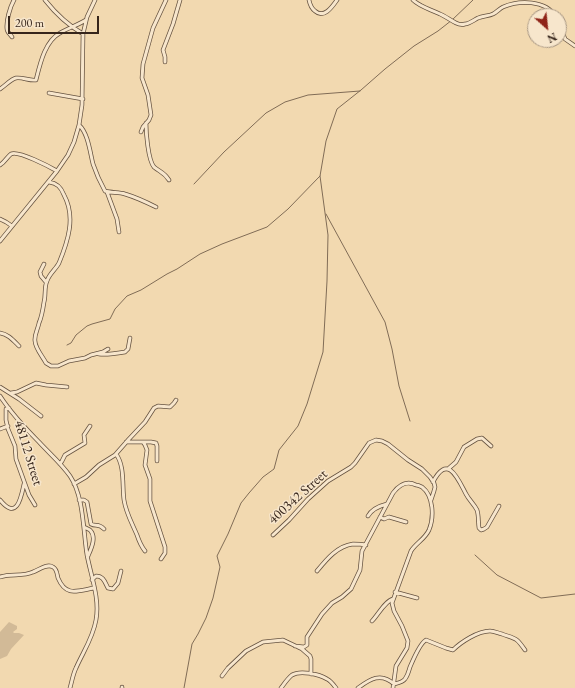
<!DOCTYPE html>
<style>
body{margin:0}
#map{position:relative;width:575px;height:688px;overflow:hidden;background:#f2d9b0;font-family:"EB Garamond",serif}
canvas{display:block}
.north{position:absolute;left:527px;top:8px;width:40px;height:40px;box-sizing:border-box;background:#f7e6cc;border:1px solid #aa9985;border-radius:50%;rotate:153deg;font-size:11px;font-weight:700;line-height:16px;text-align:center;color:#36251b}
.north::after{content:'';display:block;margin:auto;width:14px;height:18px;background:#8f2418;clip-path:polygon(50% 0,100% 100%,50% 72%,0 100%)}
.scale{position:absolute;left:8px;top:16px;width:91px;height:18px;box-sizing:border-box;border:2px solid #36251b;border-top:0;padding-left:5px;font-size:12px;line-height:14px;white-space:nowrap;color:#36251b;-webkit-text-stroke:3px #f7e6cc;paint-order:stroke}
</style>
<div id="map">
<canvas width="575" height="688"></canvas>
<div class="north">N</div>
<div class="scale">200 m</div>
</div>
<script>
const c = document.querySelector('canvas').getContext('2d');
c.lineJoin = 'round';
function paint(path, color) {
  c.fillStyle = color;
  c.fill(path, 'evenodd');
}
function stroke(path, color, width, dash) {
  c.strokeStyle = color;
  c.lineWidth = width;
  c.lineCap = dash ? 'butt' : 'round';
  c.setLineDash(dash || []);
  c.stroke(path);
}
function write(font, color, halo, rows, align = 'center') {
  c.font = font + ' "EB Garamond",serif';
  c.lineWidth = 3;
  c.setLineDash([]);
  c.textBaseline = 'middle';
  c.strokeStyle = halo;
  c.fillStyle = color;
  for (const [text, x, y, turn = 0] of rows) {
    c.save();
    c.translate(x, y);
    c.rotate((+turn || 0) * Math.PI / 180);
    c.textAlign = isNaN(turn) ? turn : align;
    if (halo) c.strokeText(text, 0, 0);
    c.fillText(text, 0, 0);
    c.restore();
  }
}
const green = new Path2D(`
 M9,622L17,626V629L13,632L14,633H19L24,635L11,649L7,656L0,659V632Z`);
const stream = new Path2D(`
 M194,184L224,152L266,113L285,102L308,95L360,91
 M326,214L385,322L392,349L399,386L410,421
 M67,345L71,343L76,335L87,326L92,324L110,319L115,309L127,296L141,290L167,274L177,269L200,254L222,244L267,227L288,209L320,176
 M475,555L497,575L541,598L575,594
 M184,688L192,644L198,634L206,618L213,598L220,567L217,556L228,534L241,503L249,493L263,477L274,469L279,450L298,426L307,404L323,352L327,281L328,235L320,176L326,141L337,109L361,90L385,69L414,46L438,31L452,20L473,0`);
const street = new Path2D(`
 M45,0C56,14 68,25 83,34
 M309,0C310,5 311,8 315,11C324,19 332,7 337,0
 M413,0C420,7 430,9 440,14C445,16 450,20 456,23C458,24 462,25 465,24C469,24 474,20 478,18C483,16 489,16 493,14C497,12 499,9 503,7C519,0 546,0 555,16
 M559,23L565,39L575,46
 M12,37C10,34 7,32 7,29C6,21 10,7 14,0
 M165,62V57L163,50L173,24L180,0
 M0,89C5,86 11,79 16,78C23,77 29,81 36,80C40,64 45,41 60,33C68,28 78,25 86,20
 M49,93L83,99
 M146,123C146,132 148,160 154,167C160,172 164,172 169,180
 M79,125C88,133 90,152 93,164C96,173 100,182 105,191C111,193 119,192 125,194C135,197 146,202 156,207
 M141,132L143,127L149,120L151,115L148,95L142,78L143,64L153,28L166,0
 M0,165C5,162 7,157 11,154C18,150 50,167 57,171
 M49,182C57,183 61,187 64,195C76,217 68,241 59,263C56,269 49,274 47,281C44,287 46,295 44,302C43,309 42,316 39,323C38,329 34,335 35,341C35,348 43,357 46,363L51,366H58L69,361L85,358L91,355L103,352L108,349
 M107,192L117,219L119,232
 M0,219L6,222L12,226
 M0,241L57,171L68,155L74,142L79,125L82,105L83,34L87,17L95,0
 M44,264L40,272L41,276L46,282
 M0,333C8,334 13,340 19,346
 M99,354C105,355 119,353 125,352L128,349L130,338
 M0,387L19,399L41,416
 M11,393L17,392L36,383L46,385L67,387
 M0,396C11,413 25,428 39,442C49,453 61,463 70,476C84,497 83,530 87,555C91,576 100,599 96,620C93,638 83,652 76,668C73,674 72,681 70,688
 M9,408L6,409V420L8,429L15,446L16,459L29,495L35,505
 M0,429L8,426
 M126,442H151L156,443L157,446V461
 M143,442L145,445L147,450L145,465L150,479V501L165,547V553L161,559
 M116,454C125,466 122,486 124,500C126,513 132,523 137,535C139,541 141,546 145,551
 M60,464L62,461L65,455L85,443L84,435L90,426
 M448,469L456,462L464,447L477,439L482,438L491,446
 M433,482C448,453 458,479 466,494C469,500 474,504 477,510C479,516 478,522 479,528L481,530L484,529L487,527L499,506
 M74,484L86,477L99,465L115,455L129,439L145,422L154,408L158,406L170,407L174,403L176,400
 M0,500C17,521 21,498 24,484
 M79,500H84L87,502L91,524C96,527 98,523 104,529
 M368,516C372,509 379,506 387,504
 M380,517L384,519L389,517L406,522
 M84,527C86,528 88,529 90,530C97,537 91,549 88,556
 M273,535L289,520L308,499L328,481L351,467L355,463L369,443L376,440L382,441L388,444L408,460L422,469L430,477L434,483L435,487L434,491L431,500
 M317,571C326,560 337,546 353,544C357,544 361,544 366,545
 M0,577C11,573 22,577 33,572C39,570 47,563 53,567C57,569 57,574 58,578C66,597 77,591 94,588
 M92,580L96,576C104,576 105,583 108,588L113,589L118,583L121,571
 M395,592L417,598
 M372,621C378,615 385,601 393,599
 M295,646L304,647L307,645V637L322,614L332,603L342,597L351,589L360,570L362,551L393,493C399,485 406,480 416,485C418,485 420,486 422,487C434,496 434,518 429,530C425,539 416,543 411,551L392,603L394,611L402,626L408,641L407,648L396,666L393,688
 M222,676L228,668L246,651L263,642L283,640L302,649L310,656L311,659V674
 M122,687V688
 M281,688C284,684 288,678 292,675C300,670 319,674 327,679C331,681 333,684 336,688
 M358,688C370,679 381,672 394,684C398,683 403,682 405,679C408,675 409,670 410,667C413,660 420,643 426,640L446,648L453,650C461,642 478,631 490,631C494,631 498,633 502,634C516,639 516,637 525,650`);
const streetNames = [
 ["48112 Street",28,453,73],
 ["400342 Street",298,497,-42]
];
paint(green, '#d2ba97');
stroke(stream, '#806c56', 1);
stroke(street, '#655240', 4.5);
stroke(street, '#f7e6cc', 3);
write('14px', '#36251b', '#f7e6cc', streetNames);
</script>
